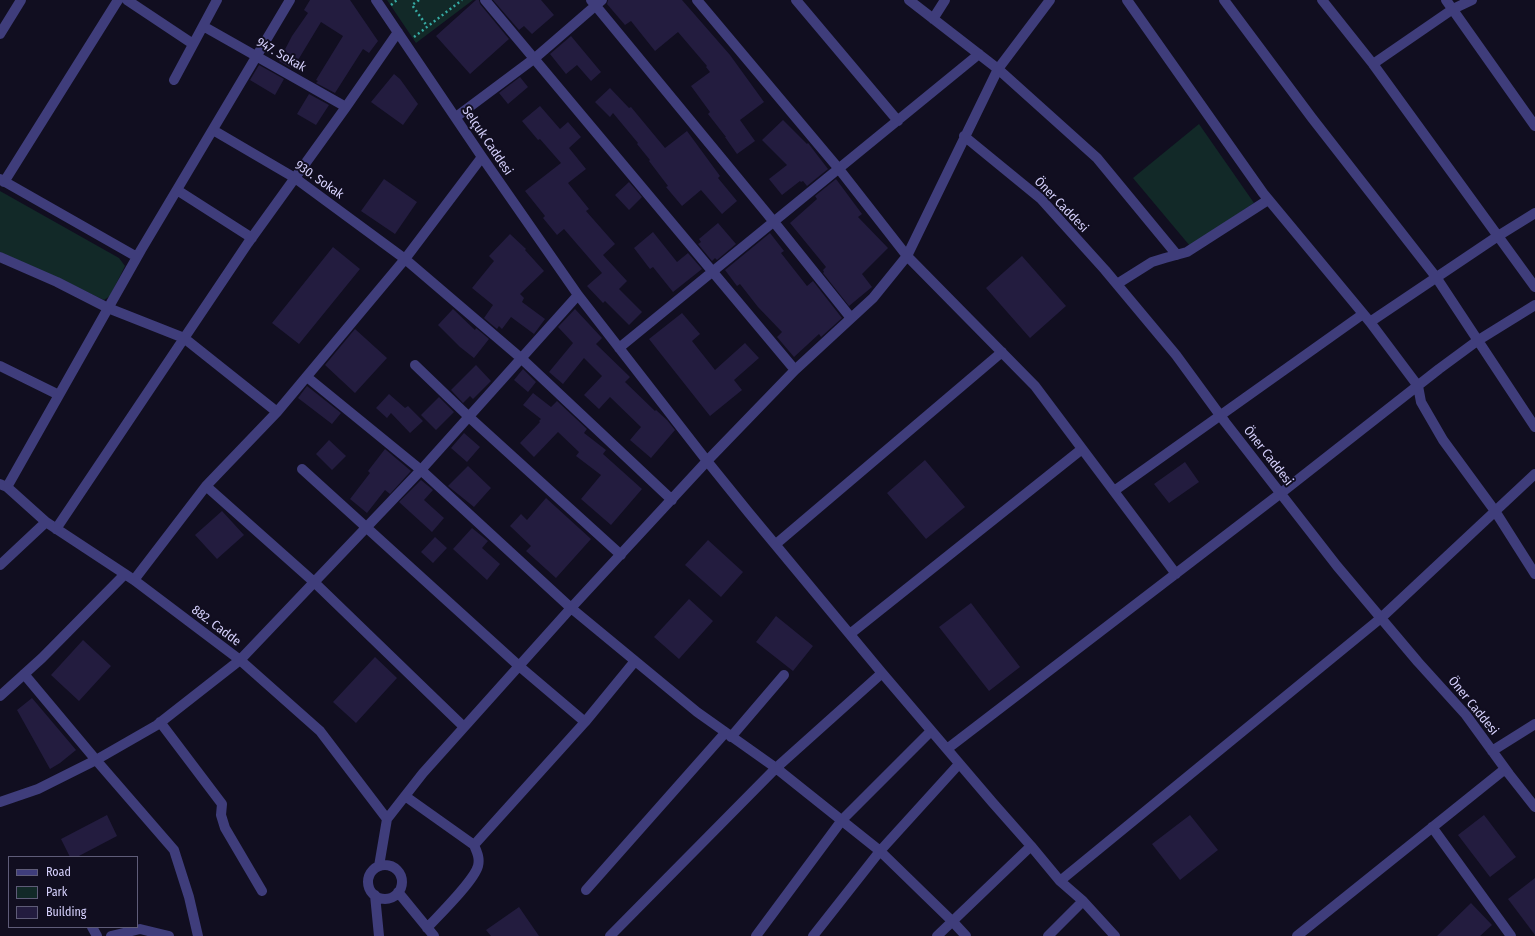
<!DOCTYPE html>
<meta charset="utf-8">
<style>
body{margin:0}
#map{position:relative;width:1535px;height:936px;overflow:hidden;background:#110e20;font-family:"Fira Sans Condensed",sans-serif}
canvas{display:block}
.legend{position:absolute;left:8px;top:856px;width:130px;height:72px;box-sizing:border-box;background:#110e20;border:1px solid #5f5c78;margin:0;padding:5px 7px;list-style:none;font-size:12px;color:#d5d0fc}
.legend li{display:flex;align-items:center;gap:8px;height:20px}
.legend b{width:20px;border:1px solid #5f5c78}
</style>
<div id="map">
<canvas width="1535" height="936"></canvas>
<ul class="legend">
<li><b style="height:5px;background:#3f3d7b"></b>Road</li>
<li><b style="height:11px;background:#122928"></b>Park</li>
<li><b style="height:11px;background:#231c3f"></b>Building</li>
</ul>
</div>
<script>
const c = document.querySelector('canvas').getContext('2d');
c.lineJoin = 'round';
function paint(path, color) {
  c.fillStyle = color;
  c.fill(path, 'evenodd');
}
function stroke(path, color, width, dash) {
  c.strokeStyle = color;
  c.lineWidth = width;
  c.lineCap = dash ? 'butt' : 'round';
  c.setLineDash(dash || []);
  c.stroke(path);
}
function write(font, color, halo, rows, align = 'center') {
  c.font = font + ' "Fira Sans Condensed",sans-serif';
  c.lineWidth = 4;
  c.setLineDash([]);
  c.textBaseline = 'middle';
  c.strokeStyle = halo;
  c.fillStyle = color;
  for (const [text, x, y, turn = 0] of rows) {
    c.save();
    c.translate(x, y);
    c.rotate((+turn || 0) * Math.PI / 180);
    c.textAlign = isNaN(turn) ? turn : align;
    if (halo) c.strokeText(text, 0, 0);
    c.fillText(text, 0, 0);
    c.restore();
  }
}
const green = new Path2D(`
 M387,0H473L416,43Z
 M1199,124L1254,203L1190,246L1133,178Z
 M0,191L119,258L125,266L110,296L104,300L0,252Z`);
const building = new Path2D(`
 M310,0H350L378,41L369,53L363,49L335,93L316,83L318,81L316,80L343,36L321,22L295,65L293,64L291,68L279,61L292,36L308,13L304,10Z
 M476,0H479L480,4L509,39L470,74L436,36Z
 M493,0H541L554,15L532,34L524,26L519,30Z
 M608,0H682L730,55L764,102L740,120L755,141L737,154L725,137H726L708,114L710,112L691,86L710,72L706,67L707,66L678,32L655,51L631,21L625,25L607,4Z
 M571,36L601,72L591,81L577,65L566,74L550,54Z
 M259,65L284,79L275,95L250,80Z
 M394,74L400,79L418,104L403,125L371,102Z
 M520,77L528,87L508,104L499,93Z
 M610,88L629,108L631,107L665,148L687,131L720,176L718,178L737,201L722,214L701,190L682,206L666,187L668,186L649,161L650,160L637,144L638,143L613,113L610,117L595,102Z
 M309,94L329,105L316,125L297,114Z
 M540,106L560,129L568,122L581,137L569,148L586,169L568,183L589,209L586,211L615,244L603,255L627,281L619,289L642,312L629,325L605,301L603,303L587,286L602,273L564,229L557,235L543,218L545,216L525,191L561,163L540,139L538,140L522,121Z
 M783,120L807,144L808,143L828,169L807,186L803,181L801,182L800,181L782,195L769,179L787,165L762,140Z
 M384,179L417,202L395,234L361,211Z
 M836,179L862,214L858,217L888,248L862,274L872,287L849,306L823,273L824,272L823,270L826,267L790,223L817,199L815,196Z
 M629,182L642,197L629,210L615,195Z
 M718,223L736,244L717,260L715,258L712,261L698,244L701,242L699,239Z
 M653,232L677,262L688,253L702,269L673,292L653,267L650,269L634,248Z
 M770,233L784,251L781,253L807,286L813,281L842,318L821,337L819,334L794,357L777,337L782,332L758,307L740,284L737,286L725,270Z
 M510,234L526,249L525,250L544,271L520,294L524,298L522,302L545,319L534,334L511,317L502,329L499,326L497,329L484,318L493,305L472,288L494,261L489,256Z
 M333,247L360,269L299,344L272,323Z
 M1022,256L1066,306L1030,338L986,288Z
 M453,309L475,330L476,328L489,339L474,358L460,347L438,325Z
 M575,309L602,338L596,344L630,377L625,382L655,411L656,410L667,420L675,430L651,458L630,440L641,427L610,397L599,409L584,395L602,376L584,358L563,384L549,372L573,343L558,327Z
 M682,313L700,334L692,341L715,370L745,343L759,358L734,380L742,390L710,416L649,339Z
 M355,329L387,358L355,393L325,365Z
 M476,365L491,381L473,399L470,396L463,403L451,390Z
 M523,369L536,382L528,392L514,380Z
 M307,386L341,413L332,424L298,398Z
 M533,393L551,407L557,401L587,429L584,433L606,450L603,454L642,489L611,525L581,499L601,475L576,456L579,452L558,432L534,457L520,443L540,422L539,421L541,419L523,405Z
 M389,394L405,408L408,406L423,421L410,433L391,413L387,418L376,408Z
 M439,397L454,412L436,430L421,415Z
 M464,433L480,447L467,462L451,448Z
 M329,440L346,456L332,470L316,454Z
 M385,449L411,471L390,494L385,490L367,513L350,499L370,473L368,471Z
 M925,460L965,507L926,539L887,493Z
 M1185,462L1199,482L1169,503L1154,484Z
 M468,466L491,488L474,507L448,486Z
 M421,480L433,490L424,500L444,518L432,532L399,502Z
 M546,498L591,539L556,578L526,551L531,546L510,526L521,514L527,520Z
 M222,511L244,535L217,559L195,535Z
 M472,528L488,541L482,548L500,564L487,580L453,549Z
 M435,537L447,548L433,563L421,552Z
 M708,540L743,572L721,597L685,565Z
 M689,599L713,621L679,659L654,637Z
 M971,603L1020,667L989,691L939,627Z
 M776,616L813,646L793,671L756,642Z
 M83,640L111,666L79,701L51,675Z
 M375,657L397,678L356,723L333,702Z
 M32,698L76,750L60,763L50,769L17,710Z
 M107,815L117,836L77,857H70L61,839Z
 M1190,815L1218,850L1180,880L1152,844Z
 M1484,815L1516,857L1490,877L1458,835Z
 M1535,878V935L1508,899Z
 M1471,903L1492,925L1480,936H1437Z
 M519,907L539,936H491L486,930Z`);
const path = new Path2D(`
 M419,0L412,5L427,26
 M391,5L397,0
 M414,37L462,0`);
const minor = new Path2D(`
 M127,0L193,44
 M376,0L482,157L578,295L707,461L749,513L882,673L993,803L1031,846L1060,881L1083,901L1115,936
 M485,0L795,370
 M591,0L774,222L851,318
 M697,0L839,169L907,256L1035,386L1176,574
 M796,0L898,121
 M909,0L998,69L1097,158L1177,255
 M1127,0L1263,193L1370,322L1418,386L1421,402L1443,440L1495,511L1535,574
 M1224,0L1312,118L1436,277L1535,427
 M1322,0L1373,64L1535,287
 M1446,0L1535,126
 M933,19L945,0
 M203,26L346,107
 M0,34L21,0
 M1373,64L1453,9L1472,0
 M174,80L217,0
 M456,117L535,58L602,0
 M213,130L295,178L405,259L522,359L672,500
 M964,136L1041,199L1105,270L1176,355L1225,422L1337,566L1418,662L1466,715L1509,774L1535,807
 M0,179L137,257
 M4,182L118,0
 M177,190L252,238
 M0,257L57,282L108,308L184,338L277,412
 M1117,284L1152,262L1165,258L1187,252L1268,200
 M1370,322L1498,236L1535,213
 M619,348L979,54
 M415,365L469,417L621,555
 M0,366L59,395
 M307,377L421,470L571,608L697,712L776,768L880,851L953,922L966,936
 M302,469L519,666L585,722
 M0,484L7,487L46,522L134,580L240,660L320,731L387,819
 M206,486L314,582L464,727
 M7,487L141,250L290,0
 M1114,491L1363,314
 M56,529L248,243L346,107L398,32
 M776,544L1002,352
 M0,565L46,522
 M134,580L206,486L277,412L405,259L482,157
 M850,634L1082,449
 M24,674L96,760L157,725L240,660L421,470L578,295
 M0,696L42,658L125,574
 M160,722L222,804L221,815L225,828L262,891
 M731,737L784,675
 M947,749L1281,493L1439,369L1477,341L1535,305
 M1492,751L1535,724
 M405,796L474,845C477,852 480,858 478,866C474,881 439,915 427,928
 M0,802L38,789L96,760L174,850L189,897L198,936
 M1432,827L1511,936
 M474,845L585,722L635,661
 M368 882a17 17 0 1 1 34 0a17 17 0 1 1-34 0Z
 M379,866L387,819L423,773L571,608L707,461L795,370L873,298L907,256L998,69L1050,0
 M1060,881L1381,618L1535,474
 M586,890L725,733
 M398,892L434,936
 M375,895L379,936
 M92,927L97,936
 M111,936L140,929L169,936
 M610,936L776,768L882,673
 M756,936L842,820L931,731
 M813,936L880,851L959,764
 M937,936L1031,846
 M1048,936L1083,901
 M1297,936L1505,769`);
const streetNames = [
 ["947. Sokak",281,55,30],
 ["Selçuk Caddesi",487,141,56],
 ["930. Sokak",319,180,35],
 ["Öner Caddesi",1061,205,46],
 ["Öner Caddesi",1268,456,52],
 ["882. Cadde",216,626,37],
 ["Öner Caddesi",1473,706,51]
];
paint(green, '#122928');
paint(building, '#231c3f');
stroke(path, '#36aaa3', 2.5, [2, 3]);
stroke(minor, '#3f3d7b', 10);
write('13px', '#d5d0fc', '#110e20', streetNames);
</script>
